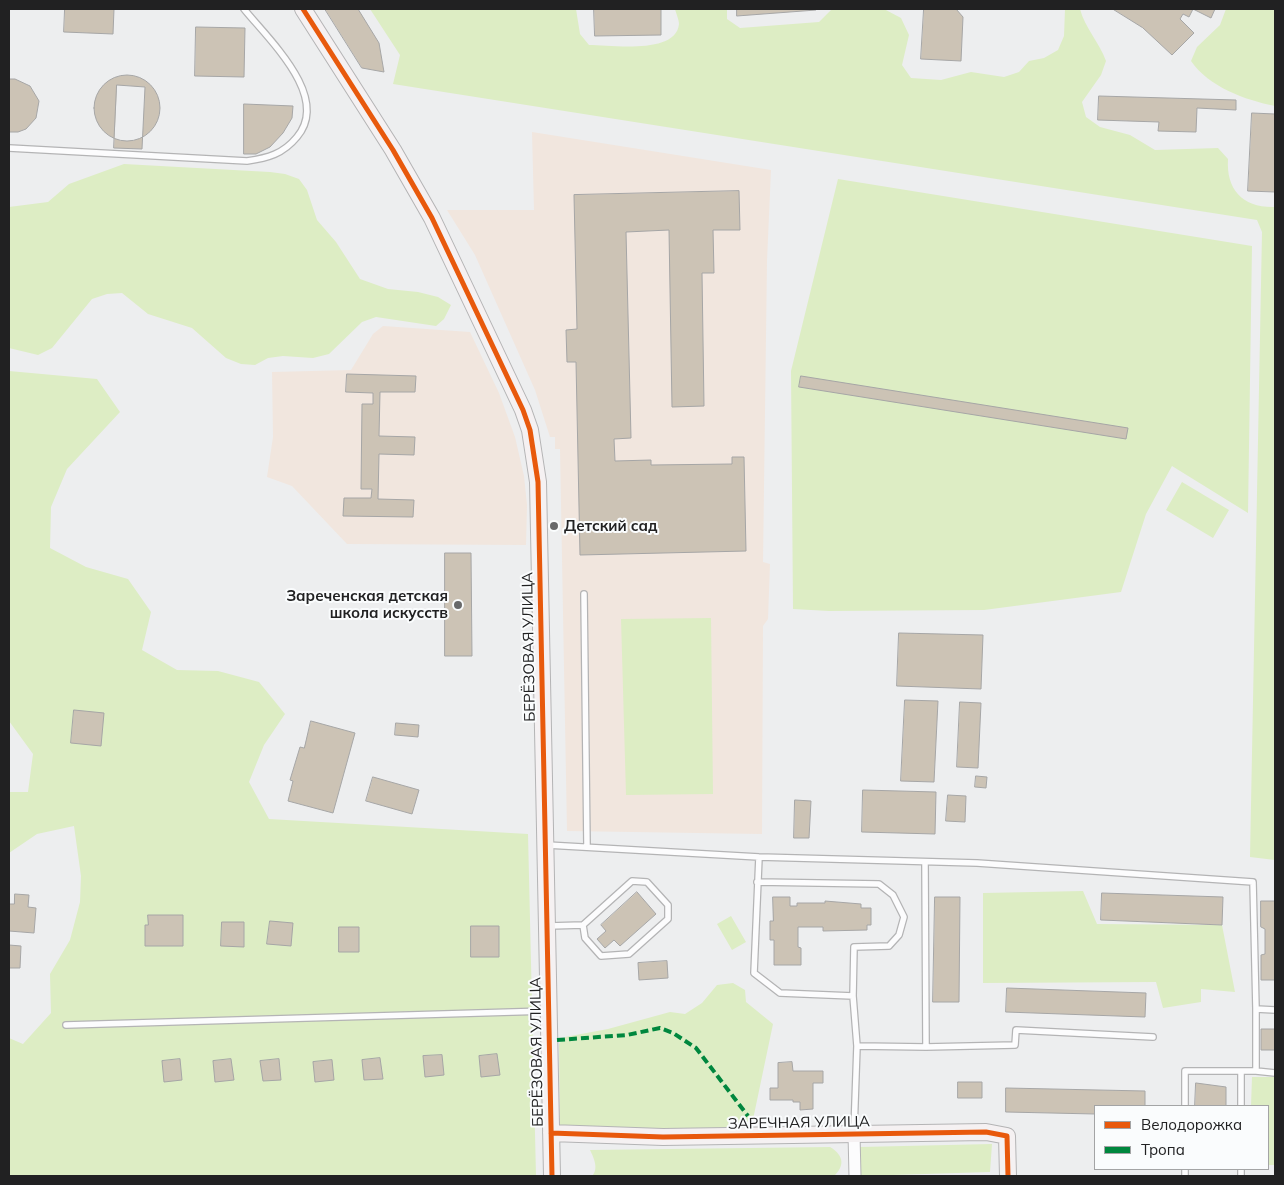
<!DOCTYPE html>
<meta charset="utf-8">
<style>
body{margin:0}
#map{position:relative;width:1284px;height:1185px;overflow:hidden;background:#edeeef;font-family:Mulish,sans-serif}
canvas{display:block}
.frame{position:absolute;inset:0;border:10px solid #212122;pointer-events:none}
.legend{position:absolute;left:1094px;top:1105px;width:175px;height:65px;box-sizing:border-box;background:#fafcfd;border:1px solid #a3a4a5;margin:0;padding:6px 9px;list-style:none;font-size:15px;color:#212122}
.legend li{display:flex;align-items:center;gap:10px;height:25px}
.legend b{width:25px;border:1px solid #a3a4a5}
</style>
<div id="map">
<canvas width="1284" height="1185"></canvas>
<div class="frame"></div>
<ul class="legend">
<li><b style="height:6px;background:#e8590c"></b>Велодорожка</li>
<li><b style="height:6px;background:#00873e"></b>Тропа</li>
</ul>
</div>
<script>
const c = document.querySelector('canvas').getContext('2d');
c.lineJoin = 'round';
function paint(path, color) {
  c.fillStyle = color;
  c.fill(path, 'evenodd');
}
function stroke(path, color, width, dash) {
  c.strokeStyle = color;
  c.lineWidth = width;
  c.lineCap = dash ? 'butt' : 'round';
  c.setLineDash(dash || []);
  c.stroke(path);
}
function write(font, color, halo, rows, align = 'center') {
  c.font = font + ' Mulish,sans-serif';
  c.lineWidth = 4;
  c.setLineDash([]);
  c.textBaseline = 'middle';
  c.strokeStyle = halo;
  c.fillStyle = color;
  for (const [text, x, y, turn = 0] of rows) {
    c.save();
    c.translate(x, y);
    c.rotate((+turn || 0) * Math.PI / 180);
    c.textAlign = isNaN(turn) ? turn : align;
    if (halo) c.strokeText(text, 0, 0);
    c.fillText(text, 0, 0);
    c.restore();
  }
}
const education = new Path2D(`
 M532,132L771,170L767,261L763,562L770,564L768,619L763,626L762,834L567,831L560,449H555V437H550L535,390L475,255L447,210H534Z
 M383,326L470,332L499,393L515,437L524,476L527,505L526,545L347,544L292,486L267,477L273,437L272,372L351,370L373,334Z`);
const green = new Path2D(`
 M370,9H576L580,34L589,45C611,45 676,55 679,24C679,20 676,13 675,9H727V19L740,28L819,22L832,9H884L901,18L909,35L902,65L911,78L941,80L971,72L1004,77L1019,72L1029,61L1044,58L1058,50L1064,36L1065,9H1080C1085,28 1099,42 1106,61L1101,75L1082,102L1086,117L1100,127L1130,135L1155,150L1218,148L1228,159C1226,190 1243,208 1275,207V860L1250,857L1262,232L1257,220L393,84L400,55Z
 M1226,9H1275V106C1245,100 1209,87 1191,61L1197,47L1220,25Z
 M124,164L270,172L285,174L299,179L307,190L317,220L336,242L360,279L388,289L418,292L438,297L451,305L444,319L436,326L376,317L362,322L329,354L313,358L283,356L268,358L255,365L241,364L226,358L192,328L148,314L122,293L107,294L92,299L52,348L38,355L9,348V207L48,202L69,184Z
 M838,179L1252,246L1248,513L1172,466L1146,514L1121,592L984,610L829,611L793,609L791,371Z
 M9,371L97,379L120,412L67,469L51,507L50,548L86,567L128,579L151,612L142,650L177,670L218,671L259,682L285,714L264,745L249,782L269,819L528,834L536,1176H9V1038L23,1044L51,1013L50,974L70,940L80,902L81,876L74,826L37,834L9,853V792H28L33,754L9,721Z
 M1182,482L1229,510L1213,538L1166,510Z
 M711,618L713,794L626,795L621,619Z
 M1083,891L1097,924L1222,925L1235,992L1201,989V1002L1163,1008L1156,982L983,983V893Z
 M731,916L746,942L732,950L717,924Z
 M733,983L745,990L746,1002L773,1024L751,1129L560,1132L559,1044L565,1037L608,1029L670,1012L685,1014L702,1003L717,985Z
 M1252,1077H1275V1165H1268V1106H1251Z
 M992,1144L990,1172L860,1176V1147Z
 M830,1147C842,1154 846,1164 835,1175L592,1176C599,1169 594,1158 590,1150Z`);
const building = new Path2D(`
 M65,9H114L113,34L64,32Z
 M325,9H358L379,43L384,72L362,68Z
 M594,9H661V35L595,36Z
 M737,9H816V10L737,16Z
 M924,9H956L963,17L961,61L921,59Z
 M1113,9H1215L1211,18L1193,9L1189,17L1183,14L1180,19L1194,33L1172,55L1143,28Z
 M196,27L245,28L244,77L195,76Z
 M94 108a33 33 0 1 1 66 0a33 33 0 1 1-66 0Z
 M9,79H15L30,86L39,101L36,118L26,129L18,132H9Z
 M117,85L145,87L142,149L114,148Z
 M1099,96L1236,100V110L1197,108L1196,132L1158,131L1159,122L1098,120Z
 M244,104L293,106L292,118L283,133L270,147L256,154H244Z
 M1252,113L1275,114V192L1248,191Z
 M739,191L740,230H713L714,273H702L704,406L672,407L669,230L626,232L631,438L614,439L615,461L651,460V465L732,464V457H744L746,551L580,555L576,362H567L566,330L577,329L574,195Z
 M347,374L416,376L415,392H380L379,436L415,437L414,455L379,454L378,499L414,500L413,517L343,516L344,498H371L372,489H361L362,404H373V393L346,392Z
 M801,376L1128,428L1126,439L799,387Z
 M445,553H471L472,656H445Z
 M899,633L983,635L981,689L897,686Z
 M905,700L938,701L934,782L901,781Z
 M960,702L981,703L978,768L957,767Z
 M74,710L104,713L101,746L71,743Z
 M311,721L355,733L333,813L288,801L293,781L290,780L300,747L304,748Z
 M396,723L419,725L418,737L395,735Z
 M976,776L987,777L986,788L975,787Z
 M373,777L419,790L412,814L366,801Z
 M863,790L936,792L935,834L862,832Z
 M948,795L966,796L965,822L946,821Z
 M795,800L811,801L809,838H794Z
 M637,892L656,914L620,946L614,940L605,948L597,939L606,931L601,925Z
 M1102,893L1223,897L1222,925L1101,920Z
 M15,894L29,895L28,907L36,908L34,933L9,931V904H14Z
 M773,897H790V906H797V903H825V901L861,904V908H871V925H867V930L823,931V927H798V947L801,948V965H774V940H770V921H773Z
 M935,897H960L959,1002H933Z
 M1261,901H1275V980H1261V955L1265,954V929L1261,927Z
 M148,915H183V946H145V925H148Z
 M270,921L293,923L291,946L267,944Z
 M222,922H244V947L221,946Z
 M471,926H499V957H471Z
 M339,927H359V952H339Z
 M9,945L21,946L20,968H9Z
 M667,961L668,978L639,980L638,963Z
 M1007,988L1146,993L1145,1017L1006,1012Z
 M1275,1018V1050H1261V1029H1275Z
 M497,1054L500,1075L481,1077L479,1056Z
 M442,1055L444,1075L425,1077L423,1056Z
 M380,1058L383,1079L364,1080L362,1060Z
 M180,1059L182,1080L164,1082L162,1061Z
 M231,1059L234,1080L215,1082L213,1061Z
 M279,1059L281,1080L263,1081L260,1061Z
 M332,1060L334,1080L315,1082L313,1062Z
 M792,1062L793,1071H823V1083H813V1109L800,1110V1102H793V1100H770V1088H778V1063Z
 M958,1082H982V1098H958Z
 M1196,1083L1226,1087V1106H1195Z
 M1006,1088L1145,1091V1106H1095V1114L1006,1112Z`);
const lane = new Path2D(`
 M9,148L247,161C268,158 283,154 297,137C331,97 269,40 244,9
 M584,594L587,846
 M547,845L759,857L977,863L1253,882L1256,1009L1275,1010
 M925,863L926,1047L1015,1045L1016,1030L1153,1037
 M757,882L879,884L893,895L904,917L899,935L889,946L854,947L853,996L780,993L754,973L759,857
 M549,926L583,925L632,881L647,882L668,905V919L629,954L601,956L585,938L583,925
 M853,996L857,1046L854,1131
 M1256,1009V1071L1275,1073
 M66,1025L547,1011
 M857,1046L926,1047
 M1185,1106V1071H1256
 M1241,1106V1071
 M1241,1169V1176
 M1185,1176V1169`);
const street = new Path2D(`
 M854,1134L855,1176`);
const secondary = new Path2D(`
 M303,9L393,150L432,218L523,410L530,430L538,482L552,1176
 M551,1133L663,1137L986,1132L1007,1136L1008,1176`);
const quiet = new Path2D(`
 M557,1040L627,1035L660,1028L673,1033L696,1048L748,1116`);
const cycleway = new Path2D(`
 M303,9L393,150L432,218L523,410L530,430L538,482L552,1176
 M551,1133L663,1137L986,1132L1007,1136L1008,1176`);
const markers = [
 [554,526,5,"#68696a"],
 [458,605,5,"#68696a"]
];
const poiNames = [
 ["Детский сад",564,526],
 ["Зареченская детская",448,596,"right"],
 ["школа искусств",448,613,"right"]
];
const streetNames = [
 ["БЕРЁЗОВАЯ УЛИЦА",529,647,-91],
 ["БЕРЁЗОВАЯ УЛИЦА",537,1052,-91],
 ["ЗАРЕЧНАЯ УЛИЦА",799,1123,-1]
];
paint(education, '#f1e6de');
paint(green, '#ddedc4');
paint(building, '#ccc3b5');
stroke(building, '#a6a6a6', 1);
stroke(lane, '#b4b4b5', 8);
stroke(street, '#b4b4b5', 13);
stroke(secondary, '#b4b4b5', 18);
stroke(lane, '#fcfcfd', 5.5);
stroke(street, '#fcfcfd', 11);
stroke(secondary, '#f5f1f2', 16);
stroke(quiet, '#00873e', 4, [8, 4]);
stroke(cycleway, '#e8590c', 5);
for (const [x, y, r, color] of markers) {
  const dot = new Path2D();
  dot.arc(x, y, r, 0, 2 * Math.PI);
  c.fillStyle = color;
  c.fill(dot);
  stroke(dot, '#fafcfd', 2);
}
write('bold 15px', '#212122', '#fafcfd', poiNames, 'left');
write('15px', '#212122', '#fafcfd', streetNames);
</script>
